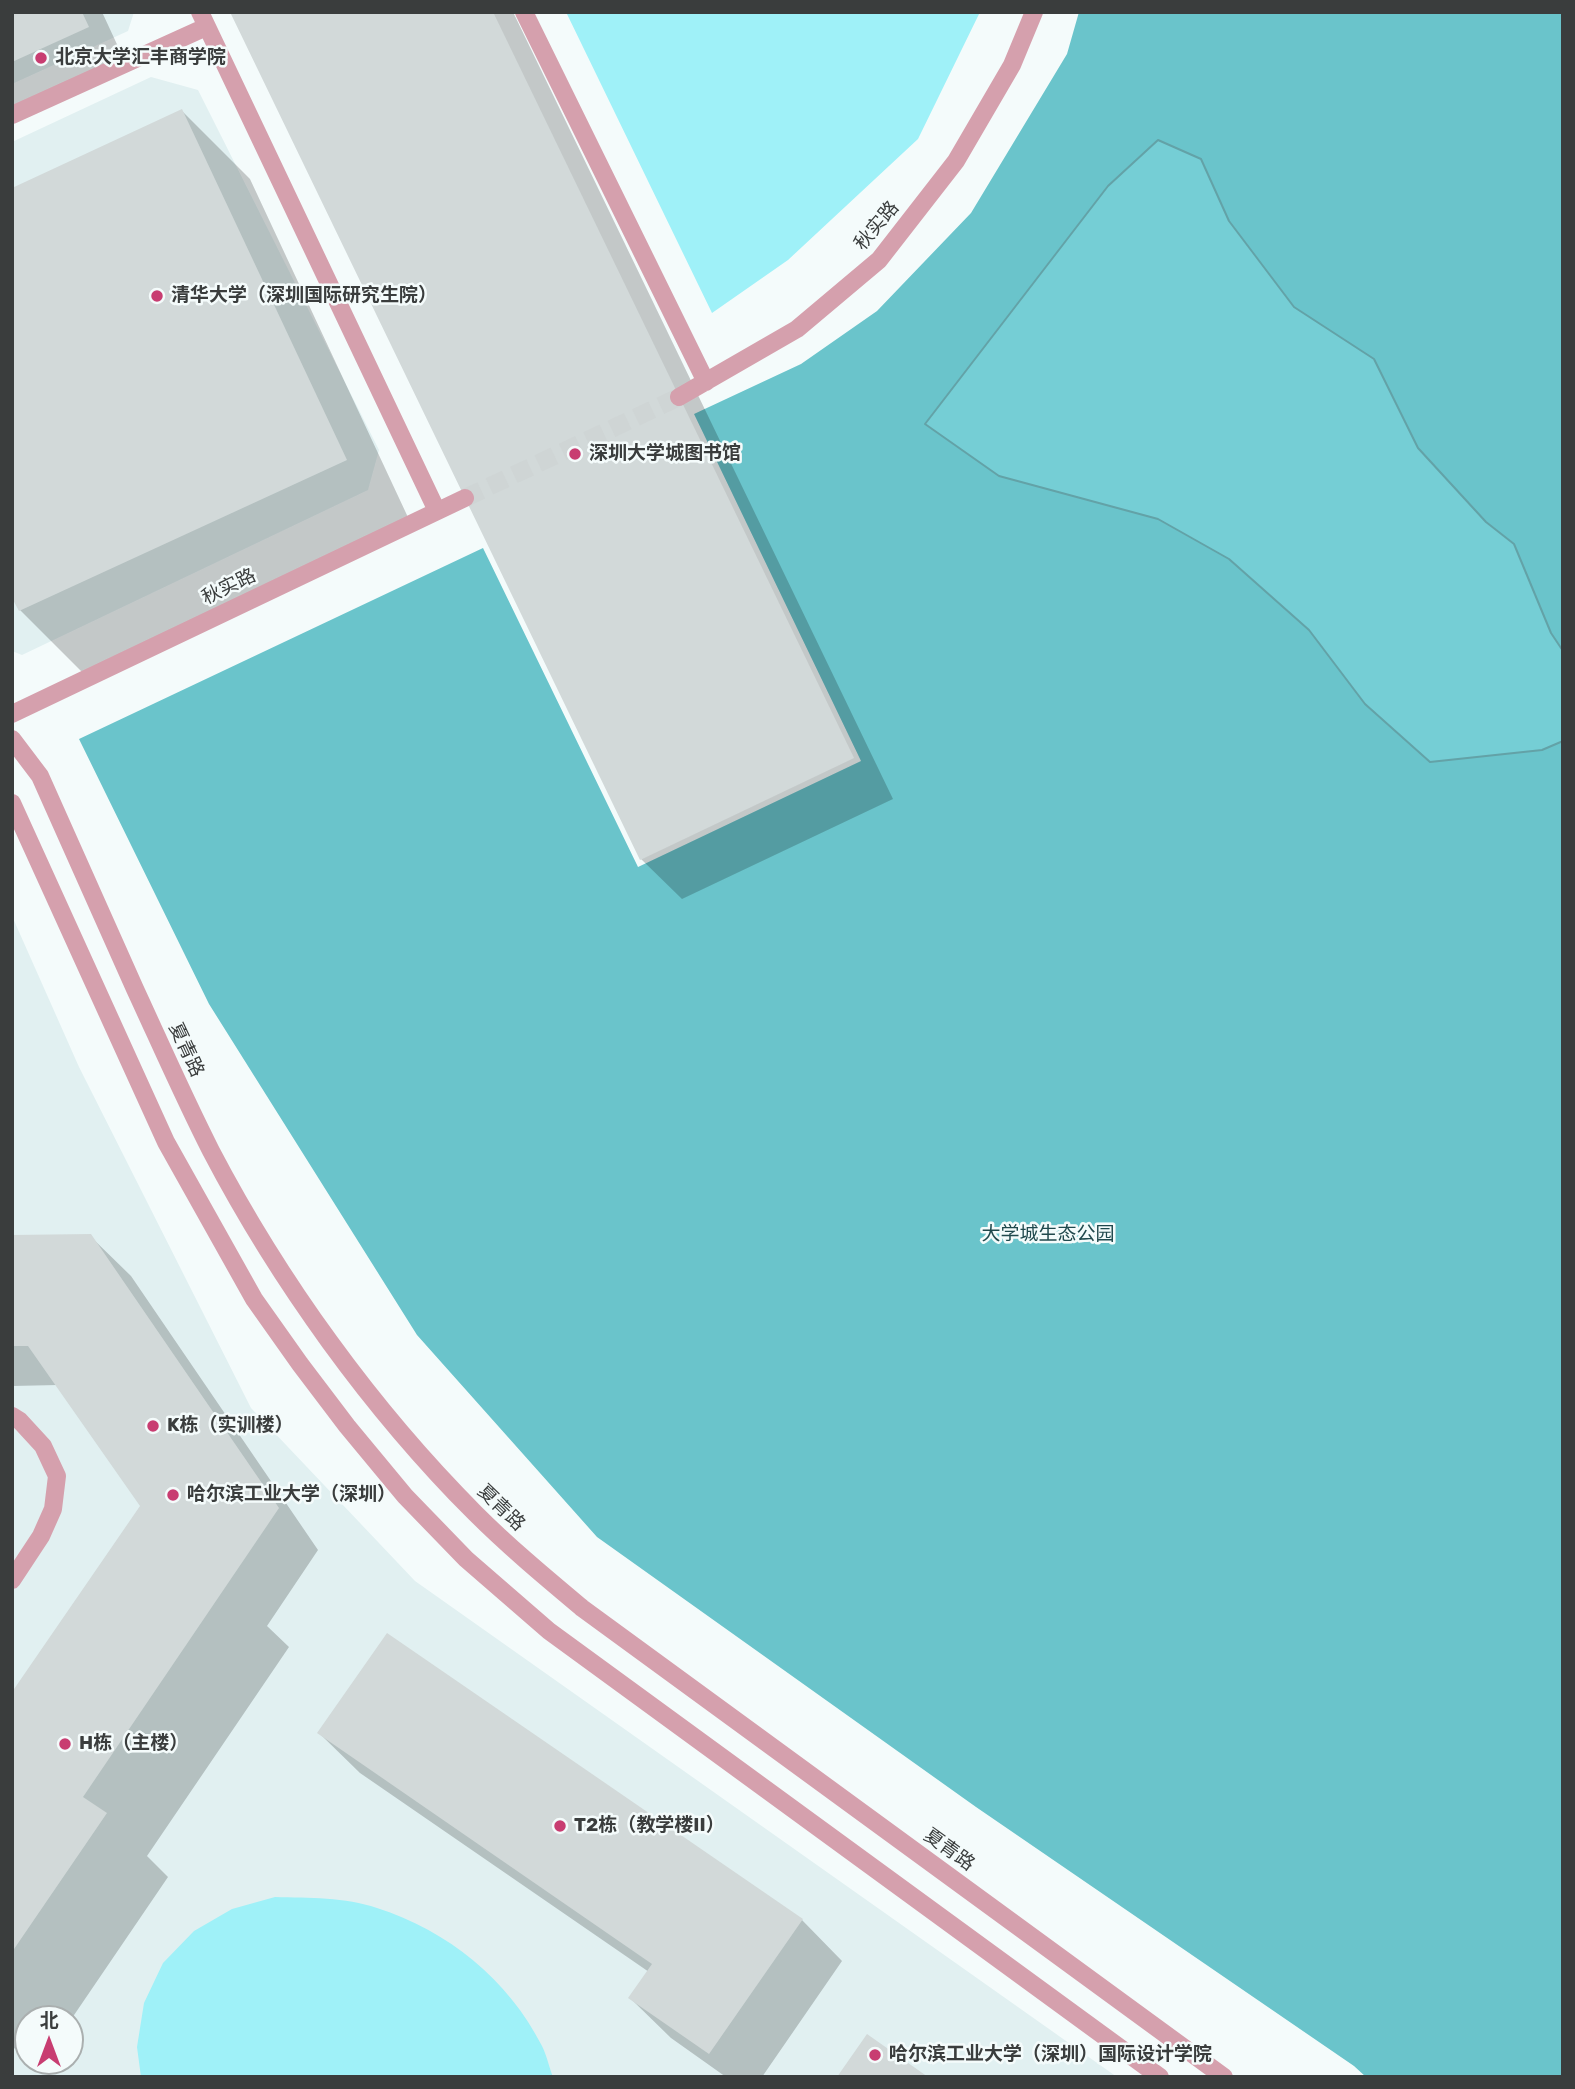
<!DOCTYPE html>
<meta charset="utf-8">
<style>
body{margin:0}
#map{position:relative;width:1575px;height:2089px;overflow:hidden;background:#f4fbfb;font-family:Rubik,"Noto Sans SC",sans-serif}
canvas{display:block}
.frame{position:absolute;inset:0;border:14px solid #3a3d3d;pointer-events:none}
.north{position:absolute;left:14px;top:2005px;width:70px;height:70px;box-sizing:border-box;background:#f4fbfb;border:2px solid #aaafaf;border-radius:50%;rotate:0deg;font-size:19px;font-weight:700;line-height:28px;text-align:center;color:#3a3d3d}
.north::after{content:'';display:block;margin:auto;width:24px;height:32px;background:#c83d71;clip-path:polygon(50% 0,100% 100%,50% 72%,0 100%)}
</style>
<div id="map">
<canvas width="1575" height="2089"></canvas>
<div class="frame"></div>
<div class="north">北</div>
</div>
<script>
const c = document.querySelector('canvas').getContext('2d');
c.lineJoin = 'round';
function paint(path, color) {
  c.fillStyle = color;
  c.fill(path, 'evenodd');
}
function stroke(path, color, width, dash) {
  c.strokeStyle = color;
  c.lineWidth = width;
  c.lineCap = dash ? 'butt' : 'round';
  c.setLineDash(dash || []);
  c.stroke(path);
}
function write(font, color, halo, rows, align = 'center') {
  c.font = font + ' Rubik,"Noto Sans SC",sans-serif';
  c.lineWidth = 5;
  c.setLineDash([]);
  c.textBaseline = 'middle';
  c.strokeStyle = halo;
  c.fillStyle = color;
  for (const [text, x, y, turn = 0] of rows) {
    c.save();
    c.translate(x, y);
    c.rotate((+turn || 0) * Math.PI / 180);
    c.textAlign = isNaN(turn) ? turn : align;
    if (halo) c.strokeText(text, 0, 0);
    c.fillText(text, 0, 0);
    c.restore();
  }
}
const built = new Path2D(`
 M12,12H134L128,31L12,84Z
 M151,77L198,90L379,450L368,490L22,655L12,651V142Z
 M12,916L79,1067L251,1408L415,1581L1117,2077H12ZM28,2019H70V2061H28Z`);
const green = new Path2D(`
 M566,12H980L918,139L788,260L712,313Z
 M275,1897C309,1898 345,1897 377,1908C448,1931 508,1979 542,2046C547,2056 549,2067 553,2077H141L137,2047L144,2003L163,1963L194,1931L232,1909Z`);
const forest = new Path2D(`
 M1079,12H1563V651L1551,633L1514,544L1486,522L1418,448L1374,359L1294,307L1229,221L1201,159L1158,140L1108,186L925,424L999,476L1158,519L1229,559L1309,630L1365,704L1430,762L1542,750L1563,741V2077H1366L1354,2066L976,1807L597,1537L417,1335L209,1004L79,739L483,548L638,867L861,761L694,414L801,364L877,311L971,213L1067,54Z`);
const water = new Path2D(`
 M1158,140L1201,159L1229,221L1294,307L1374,359L1418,448L1486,522L1514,544L1551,633L1563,651V741L1542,750L1430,762L1365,704L1309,630L1229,559L1158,519L999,476L925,424L1108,186Z`);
const shadow = new Path2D(`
 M12,12H102L128,68L12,120Z
 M232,12H513L893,799L682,899L641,859Z
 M182,111L250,179L413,528L88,678L20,610Z
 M90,1236L131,1276L318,1550L267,1626L289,1647L147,1856L168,1877L70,2021V2019H57L42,2009L35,2019H28V2029L12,2052V1695L142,1506L58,1385L12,1386V1237Z
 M387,1635L802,1920L842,1961L762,2077H726L671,2038L630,1998L649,1972L360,1773L319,1733Z`);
const building = new Path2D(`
 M12,12H82L89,27L12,62Z
 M230,12H493L854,758L640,860Z
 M182,109L347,460L19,611L12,598V188Z
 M91,1234L279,1508L83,1797L107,1813L12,1952V1692L140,1506L28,1346H12V1235Z
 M387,1633L803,1919L709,2054L628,1998L652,1964L317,1733Z
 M867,2034L928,2077H837Z`);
const minorTunnel = new Path2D(`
 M465,498L679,397`);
const minor = new Path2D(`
 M200,12L437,511
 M524,12L706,382
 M12,115L206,27
 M679,397L797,329L879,260L956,161L1012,65L1034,12
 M12,714L465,498
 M12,739L40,776C72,847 104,918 135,989C160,1043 184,1098 211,1151C279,1281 372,1410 475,1513C509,1547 545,1577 582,1608L1224,2077
 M12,803L166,1142L254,1299L300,1364L347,1426L405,1496L466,1559L549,1631L1160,2077
 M12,1416L20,1421L43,1446L57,1476L53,1509L41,1536L12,1580`);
const markers = [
 [41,58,7,"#c83d71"],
 [157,296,7,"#c83d71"],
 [575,454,7,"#c83d71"],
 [153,1426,7,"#c83d71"],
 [173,1495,7,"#c83d71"],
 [65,1744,7,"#c83d71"],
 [560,1826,7,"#c83d71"],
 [875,2055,7,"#c83d71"]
];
const poiNames = [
 ["北京大学汇丰商学院",55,58],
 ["清华大学（深圳国际研究生院）",171,296],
 ["深圳大学城图书馆",589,454],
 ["K栋（实训楼）",167,1426],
 ["哈尔滨工业大学（深圳）",187,1495],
 ["H栋（主楼）",79,1744],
 ["T2栋（教学楼II）",574,1826],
 ["哈尔滨工业大学（深圳）国际设计学院",889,2055]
];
const streetNames = [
 ["秋实路",877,226,-50],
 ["秋实路",229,587,-26],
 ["夏青路",186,1050,65],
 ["夏青路",501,1508,44],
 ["夏青路",949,1850,36]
];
const parkNames = [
 ["大学城生态公园",1048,1235]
];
paint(built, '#e1f0f1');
paint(green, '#9ff1f8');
paint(forest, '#6ac4cb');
paint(water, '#75ced5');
stroke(water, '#63a2a7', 2);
paint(shadow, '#0003');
paint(building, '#d2d9d9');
stroke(minorTunnel, '#cfd5d5', 18, [18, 9]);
stroke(minor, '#d5a0ad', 18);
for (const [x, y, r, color] of markers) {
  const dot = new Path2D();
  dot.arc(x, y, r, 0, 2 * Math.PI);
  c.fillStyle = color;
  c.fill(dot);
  stroke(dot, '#f4fbfb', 2.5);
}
write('bold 19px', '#3a3d3d', '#f4fbfb', poiNames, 'left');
write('19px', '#3a3d3d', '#f4fbfb', streetNames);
write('19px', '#20494d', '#f4fbfb', parkNames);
</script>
